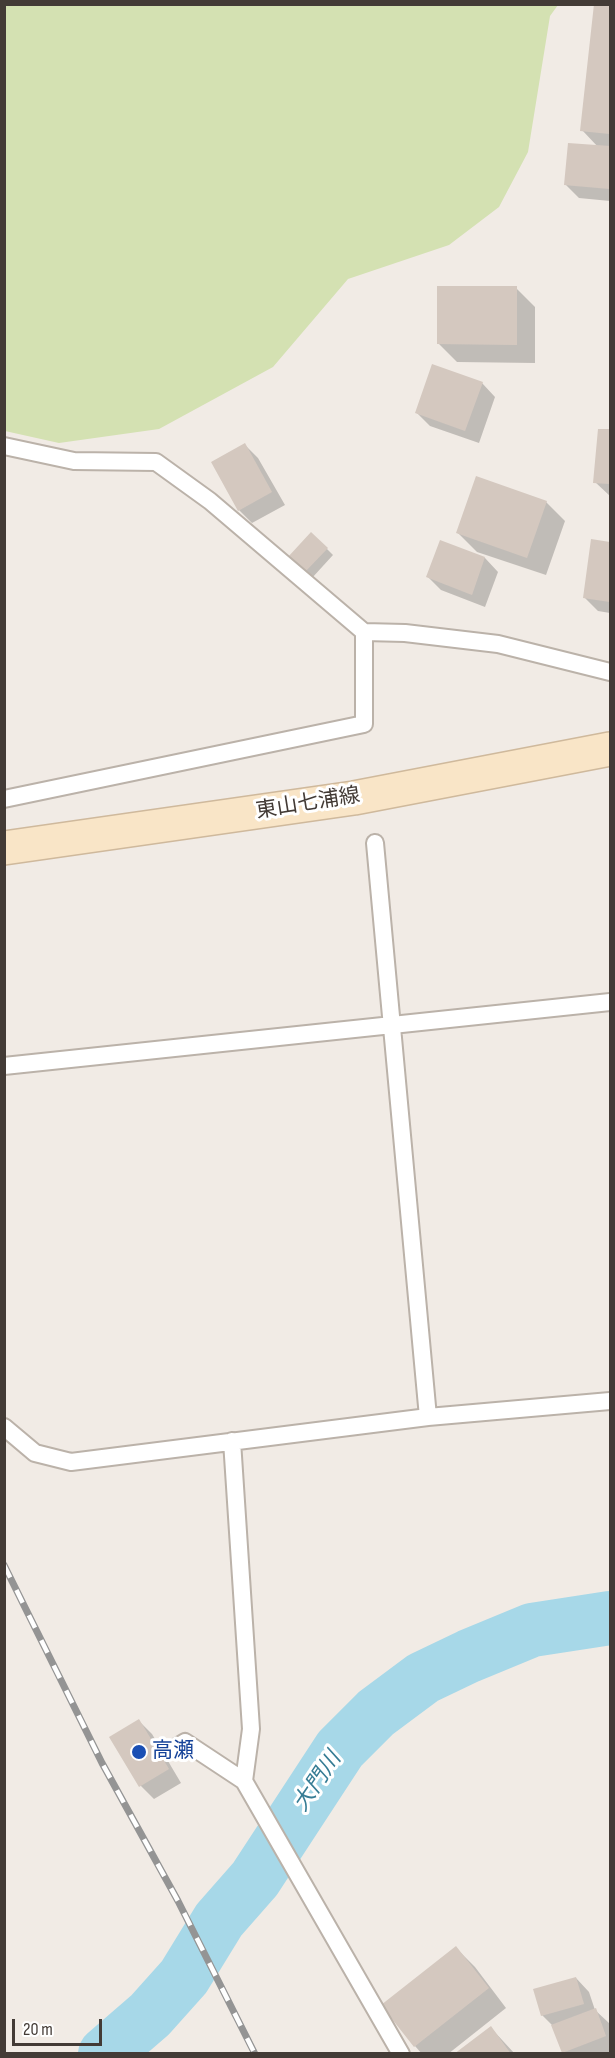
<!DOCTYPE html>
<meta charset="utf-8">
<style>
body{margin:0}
#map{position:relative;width:615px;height:2058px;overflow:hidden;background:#f1ebe5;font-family:"Sofia Sans Condensed",sans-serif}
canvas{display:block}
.frame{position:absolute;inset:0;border:6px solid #433b36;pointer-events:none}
.scale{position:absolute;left:12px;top:2019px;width:90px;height:27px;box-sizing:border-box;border:3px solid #433b36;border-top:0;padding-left:8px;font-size:18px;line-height:21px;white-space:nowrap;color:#433b36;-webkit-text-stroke:4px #fff;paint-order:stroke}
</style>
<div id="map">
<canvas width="615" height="2058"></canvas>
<div class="frame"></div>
<div class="scale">20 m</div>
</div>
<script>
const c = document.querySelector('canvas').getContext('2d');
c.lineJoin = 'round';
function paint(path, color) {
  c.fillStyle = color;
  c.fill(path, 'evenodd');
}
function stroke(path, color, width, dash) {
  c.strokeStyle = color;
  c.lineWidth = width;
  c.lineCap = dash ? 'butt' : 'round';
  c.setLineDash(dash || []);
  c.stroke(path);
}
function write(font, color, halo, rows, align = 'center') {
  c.font = font + ' "Sofia Sans Condensed","Noto Sans JP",sans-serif';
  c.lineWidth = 6;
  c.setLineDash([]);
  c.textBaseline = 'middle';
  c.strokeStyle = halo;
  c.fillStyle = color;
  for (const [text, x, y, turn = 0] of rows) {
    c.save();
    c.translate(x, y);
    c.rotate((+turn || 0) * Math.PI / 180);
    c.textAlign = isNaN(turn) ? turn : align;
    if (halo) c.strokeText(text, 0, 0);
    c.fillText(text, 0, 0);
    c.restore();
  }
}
const green = new Path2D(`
 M5,4H558V5L550,16L528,152L499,207L449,245L348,279L273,367L159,429L59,443L5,431Z`);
const shadow = new Path2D(`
 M595,4H610V201L579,198L566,185L598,147L582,130Z
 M516,288L535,307V363L457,362L438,343Z
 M482,383L495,397L479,443L430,426L416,412Z
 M599,430L610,431V496L595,482Z
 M245,445L258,458L285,505L252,523L239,510Z
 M546,502L565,521L546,575L477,552L458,533Z
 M312,534L333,555L312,578L290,557Z
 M592,541L610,543V613L598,611L585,598Z
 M441,542L485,558L498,572L485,607L441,590L428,577Z
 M139,1721L152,1734L181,1783L154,1799L141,1786Z
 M456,1948L475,1967L506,2008L448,2054H422L415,2046Z
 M576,1978L589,1992L595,2010L609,2023L610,2052L565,2054L554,2027L542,2015Z
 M491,2028L515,2054H457Z`);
const river = new Path2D(`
 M105,2054L150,2015L184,1977L219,1920L255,1879L340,1749L376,1713L423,1678L469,1656L532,1630L610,1618`);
const building = new Path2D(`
 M594,4H610V134L580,131Z
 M568,143L610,146V189L564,185Z
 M437,286H517V345L437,344Z
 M432,364L483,382L465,431L415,413Z
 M598,429H610V484L593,483Z
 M245,443L272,492L238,511L211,462Z
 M476,476L547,501L527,558L456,533Z
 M311,532L328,548L304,573L288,557Z
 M591,539L610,542V602L583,598Z
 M440,540L485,557L472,595L426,577Z
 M139,1719L169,1769L139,1787L109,1737Z
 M456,1946L489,1988L414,2047L381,2005Z
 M576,1977L584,2004L541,2016L533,1989Z
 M596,2008L606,2036L562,2053L551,2025Z
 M491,2026L511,2054H454Z`);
const lane = new Path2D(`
 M4,446L74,461L156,462L210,501L364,632L405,633L498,644L610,672
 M4,799L364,724V632
 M375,843L428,1417
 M4,1066L610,1002
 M4,1427L35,1453L71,1462L428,1417L610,1401
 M232,1441L251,1729L244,1781
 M175,1748L185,1742L244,1781L401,2054`);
const secondary = new Path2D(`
 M4,848L354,798L610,749`);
const rail = new Path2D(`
 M4,1565L102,1763L178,1901L255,2054`);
const markers = [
 [139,1752,8,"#1a4fb4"]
];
const streetNames = [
 ["東山七浦線",308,804,-9]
];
const transitNames = [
 ["高瀬",152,1752]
];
const waterNames = [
 ["大門川",318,1782,-56]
];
paint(green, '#d4e1b2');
paint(shadow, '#0003');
stroke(river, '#a7d8e8', 54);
paint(building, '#d4c8bf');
stroke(lane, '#bbb2a9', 20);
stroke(secondary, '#cfb99c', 36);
stroke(lane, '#fff', 16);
stroke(secondary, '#f9e5c7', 33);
stroke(rail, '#949494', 7);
stroke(rail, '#fff', 4.5, [14]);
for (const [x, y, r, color] of markers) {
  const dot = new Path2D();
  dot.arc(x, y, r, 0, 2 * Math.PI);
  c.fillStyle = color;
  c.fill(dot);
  stroke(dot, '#fff', 2);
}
write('21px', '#433b36', '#fff', streetNames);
write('21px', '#164399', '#fff', transitNames, 'left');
write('italic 22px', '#367c94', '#fff', waterNames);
</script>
